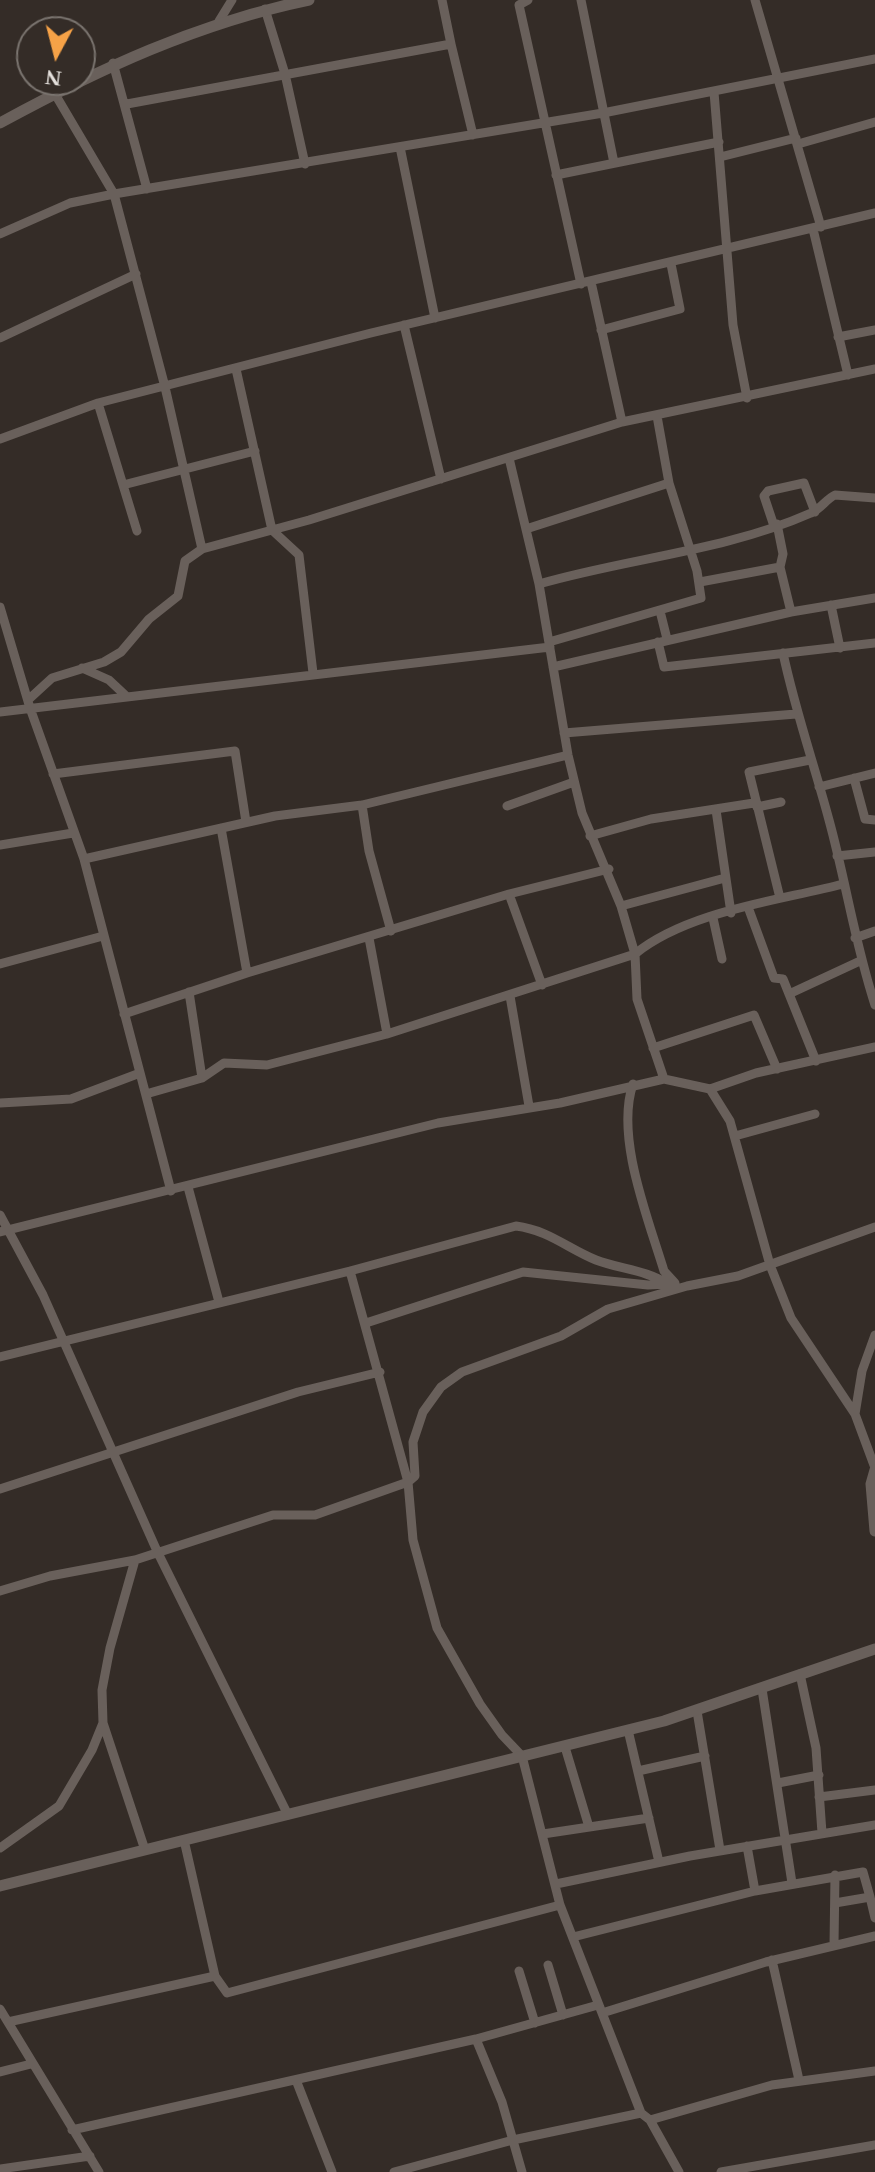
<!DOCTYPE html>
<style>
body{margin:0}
#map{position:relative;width:875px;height:2172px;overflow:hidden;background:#342c27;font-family:Georgia,serif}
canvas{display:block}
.north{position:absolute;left:16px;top:16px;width:80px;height:80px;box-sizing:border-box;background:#342c27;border:2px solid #7a746f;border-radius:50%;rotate:187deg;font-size:22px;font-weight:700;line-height:32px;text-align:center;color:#e4e0dc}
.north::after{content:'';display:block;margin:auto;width:28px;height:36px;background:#f6a247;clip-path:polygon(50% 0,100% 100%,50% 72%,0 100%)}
</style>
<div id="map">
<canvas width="875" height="2172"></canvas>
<div class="north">N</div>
</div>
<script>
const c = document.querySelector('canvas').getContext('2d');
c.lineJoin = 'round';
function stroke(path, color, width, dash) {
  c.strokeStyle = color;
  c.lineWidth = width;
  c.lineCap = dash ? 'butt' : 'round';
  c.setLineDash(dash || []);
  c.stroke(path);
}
const minor = new Path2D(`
 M528,0L519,5L581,284
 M581,0L614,163
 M755,0L821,227
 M265,9L285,74L305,164
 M219,21L232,0
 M451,44L473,135
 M113,63L147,189
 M714,92L733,325L747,398
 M127,104L451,44L442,0
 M798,144L875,122
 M400,147L435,318
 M720,157L796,138
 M556,175L719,142
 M813,229L848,375
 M0,234L70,203L114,194L55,94
 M591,282L622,422
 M404,325L441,479
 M601,330L680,309L671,264
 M838,337L875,330
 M0,338L136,274
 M236,369L272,530L299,555L313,673
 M98,403L137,531
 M0,439L98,403L371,333L875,213
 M509,458L539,584L568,755L582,813L621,906L635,954L637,999L664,1079
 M123,485L255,451
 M777,524L783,554L780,567
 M774,526L764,496L768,491L804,483L815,512
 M526,529L669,483
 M202,549L165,387L114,194L603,113L875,59
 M700,582L780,567L791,612
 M539,584C629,558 725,551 811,513C821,509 826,499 835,495L875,498
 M831,605L840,648
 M0,607L30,708L84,859L171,1191
 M660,611L667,639
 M549,642L701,598L697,571L669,483L657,416
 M658,642L664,667L875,643
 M783,653C795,710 814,764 829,820C846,882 855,944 875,1005
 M553,667L791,612L875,598
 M82,668L109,680L125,695
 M28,700L52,678L104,662L121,652L149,619L178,596L185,561L202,549L309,520L622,422L875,369
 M0,712L550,647
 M564,733L796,714
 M53,774L235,751L246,822
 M854,778L865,819L875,820
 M819,787L875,773
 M362,805L369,851L391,931
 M507,806L574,782
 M757,807L781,802
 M716,810L731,913
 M221,828L247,973
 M590,836L651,819L754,803
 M0,845L73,833
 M837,856L875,852
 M84,859L275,816L362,805L568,755
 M509,894L542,985
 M780,898L749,772L810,760
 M621,906L725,878
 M748,907L774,978L783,979L816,1061
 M713,918L722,959
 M369,938L387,1034
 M855,938L875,931
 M0,964L103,936
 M189,992L202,1078
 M789,994L860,961
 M510,996L529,1106
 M124,1014L247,973L509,894L609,869
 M653,1048L754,1015L777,1069
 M633,1084C615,1137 648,1218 664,1271L675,1283
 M710,1089L756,1073L875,1047
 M146,1094L202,1078L224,1063L267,1065L387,1034L635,954C688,911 778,901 843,884
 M0,1103L71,1099L140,1073
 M735,1136L815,1114
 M188,1187L219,1302
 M0,1215L43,1295L157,1551L288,1815
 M0,1232L438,1123L560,1103L664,1079L710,1089L730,1121L770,1265L791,1318L855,1414L875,1468
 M350,1271L408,1482L413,1540L437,1628L480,1704L502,1735L522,1756L560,1905L641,2113L650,2120L679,2172
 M366,1323L523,1272L648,1285L667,1284
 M0,1357L350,1271L516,1226C548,1230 567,1248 596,1260C619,1269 647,1270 667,1284L673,1282
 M855,1414L862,1371L875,1335
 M0,1489L298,1392L380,1372
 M0,1591L50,1576L135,1560L273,1515H315L408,1482L415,1476L413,1442L423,1412L441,1387L462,1372L561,1336L608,1309L687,1286L738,1276L875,1227
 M800,1674L816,1748L822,1833
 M762,1689L792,1883
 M697,1711L720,1850
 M103,1723L145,1850
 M628,1730L659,1862
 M565,1747L589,1827
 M638,1771L705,1756
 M778,1783L819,1775
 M819,1797L875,1790
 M543,1834L649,1818
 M184,1840L215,1976L227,1993L560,1905
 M747,1846L755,1891
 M0,1848L59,1806L92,1750L103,1723L102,1690L110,1648L135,1560
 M556,1884L690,1856L875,1825
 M835,1903L870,1897L875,1918
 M573,1937L755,1891L863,1872L870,1897
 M834,1945L835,1875
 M772,1960L799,2080
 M548,1965L563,2015
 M519,1971L535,2023
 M0,2009L99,2172
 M602,2013L766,1962L875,1936
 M8,2022L215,1976
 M476,2039L502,2102L522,2172
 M0,2072L31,2064
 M296,2080L332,2172
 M650,2120L772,2085L875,2071
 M72,2130L476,2039L598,2005
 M0,2169L90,2156
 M394,2172L513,2140L641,2113
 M721,2172L875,2145`);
const tertiary = new Path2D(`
 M0,123C99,69 198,23 309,0
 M875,1470L871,1484L875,1531
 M0,1886L664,1721L875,1649`);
stroke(minor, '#69605b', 9);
stroke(tertiary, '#69605b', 11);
</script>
